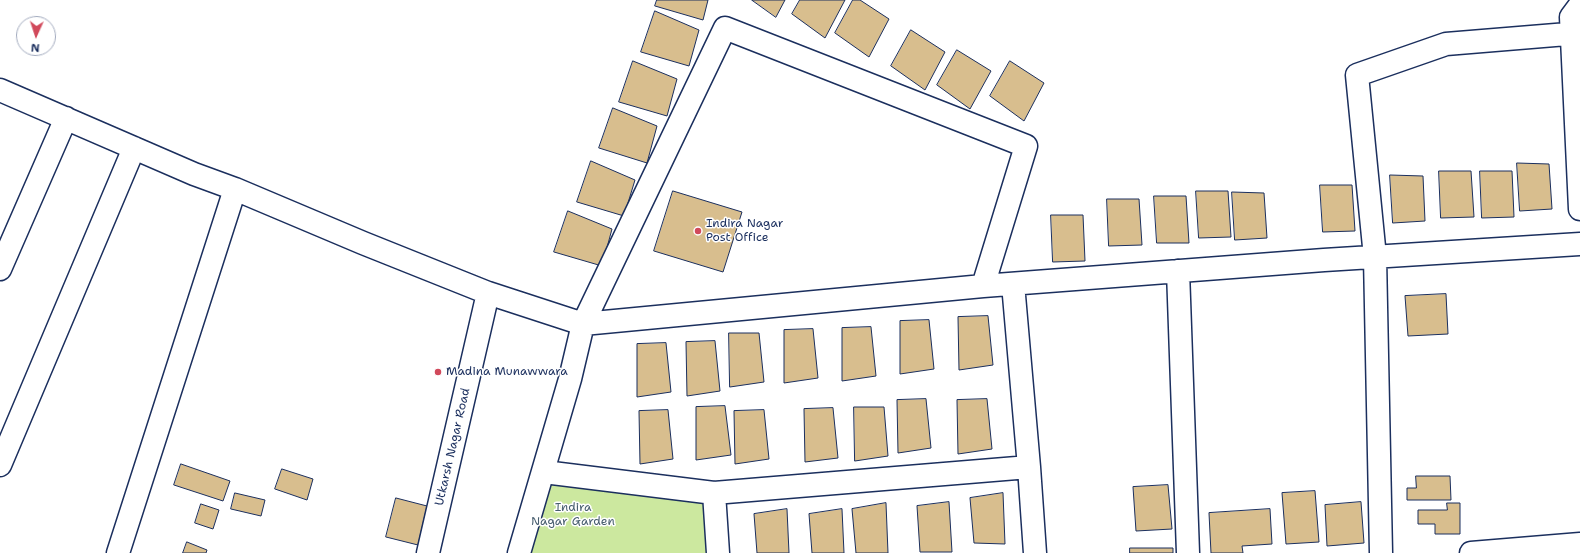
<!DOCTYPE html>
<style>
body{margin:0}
#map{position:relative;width:1580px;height:553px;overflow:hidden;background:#fff;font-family:"Shantell Sans",sans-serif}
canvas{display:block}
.north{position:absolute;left:16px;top:16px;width:40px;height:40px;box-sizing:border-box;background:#fff;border:1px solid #a4acbf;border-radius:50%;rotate:183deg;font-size:11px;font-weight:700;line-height:16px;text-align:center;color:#1b2f5e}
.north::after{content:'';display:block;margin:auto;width:14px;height:18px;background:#d1495b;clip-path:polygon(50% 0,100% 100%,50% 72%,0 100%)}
</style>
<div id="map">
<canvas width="1580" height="553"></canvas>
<div class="north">N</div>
</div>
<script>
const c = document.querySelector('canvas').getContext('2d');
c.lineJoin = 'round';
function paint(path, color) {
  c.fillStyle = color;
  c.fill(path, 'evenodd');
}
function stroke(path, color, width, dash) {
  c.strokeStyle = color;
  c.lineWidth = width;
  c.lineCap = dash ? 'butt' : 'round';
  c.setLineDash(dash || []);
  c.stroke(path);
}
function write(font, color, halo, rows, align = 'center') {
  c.font = font + ' "Shantell Sans",sans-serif';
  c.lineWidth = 3;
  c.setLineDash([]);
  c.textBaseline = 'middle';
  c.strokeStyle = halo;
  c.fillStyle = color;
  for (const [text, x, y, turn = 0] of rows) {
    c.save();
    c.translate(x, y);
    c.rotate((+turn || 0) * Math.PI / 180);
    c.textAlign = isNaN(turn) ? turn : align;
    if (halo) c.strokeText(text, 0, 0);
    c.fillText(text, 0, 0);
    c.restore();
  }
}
const green = new Path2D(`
 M544,472L714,493L718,553H522Z`);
const building = new Path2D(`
 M657,0H708L703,20L655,6Z
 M752,0H785L776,17Z
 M800,0H845L825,38L792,14Z
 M853,0H860L889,19L869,57L835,33Z
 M655,11L699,30L689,66L641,52Z
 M911,30L945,52L925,90L891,66Z
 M957,50L991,71L970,109L937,85Z
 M633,61L677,79L667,116L619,102Z
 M1010,61L1044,83L1024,121L990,96Z
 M613,108L657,126L647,163L599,148Z
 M591,161L635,180L624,216L577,202Z
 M1517,163L1549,164L1552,209L1520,211Z
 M1439,171H1471L1474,217L1441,218Z
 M1480,171H1512L1514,217L1482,218Z
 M1390,175L1423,176L1425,221L1393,223Z
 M1320,185H1352L1355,231L1323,232Z
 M673,191L742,212L723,272L654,251Z
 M1196,191H1228L1231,237L1199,238Z
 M1232,192L1264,193L1267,238L1235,240Z
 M1154,196H1186L1189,243H1157Z
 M1107,199H1139L1142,245L1109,246Z
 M568,211L612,229L602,266L554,252Z
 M1051,215H1083L1085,261L1053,262Z
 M1446,294L1448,334L1408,336L1405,296Z
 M988,316L993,365L959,370L958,317Z
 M929,320L934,369L900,374V321Z
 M871,327L876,376L842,381V328Z
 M813,329L818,378L784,383V330Z
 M729,333H759L764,382L730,387Z
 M715,341L720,391L687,396L686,342Z
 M666,343L671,392L637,397V344Z
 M926,399L931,448L898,453L897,400Z
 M987,399L992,449L958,454L957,400Z
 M725,406L731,455L696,460V407Z
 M854,407H884L888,456L855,461Z
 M833,408L838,458L805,462L804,409Z
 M668,410L673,459L640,464L639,411Z
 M764,410L769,459L735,464L734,411Z
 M181,464L230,481L223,501L174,485Z
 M282,469L313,479L307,500L275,489Z
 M1416,476H1450L1451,500H1407V488H1416Z
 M1168,485L1172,529L1136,531L1133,487Z
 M1315,491L1319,542L1286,544L1282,493Z
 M235,493L265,500L261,516L231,509Z
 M1003,493L1005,544L974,543L970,498Z
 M396,498L427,506L418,545L386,537Z
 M949,502L952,552H920L917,506Z
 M1361,502L1364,543L1327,546L1325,505Z
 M886,503L888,553H856L852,509Z
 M1447,503H1460V534H1435V524H1418V510H1447Z
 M201,504L219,510L213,529L195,523Z
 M787,509L789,553H757L754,514Z
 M842,509L844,553H812L809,514Z
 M1270,509L1272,544L1242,546L1243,553H1211L1209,513Z
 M187,542L207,550L206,553H183Z
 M1130,548H1173V553H1130Z`);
const minor = new Path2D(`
 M1580,5L1571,17L1580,209
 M0,90L194,174L235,189L363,243L488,293L583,324L983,286L1324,260L1580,244
 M0,269L66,118
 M1178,271L1188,553
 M1013,284L1029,467L1035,553
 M0,465L134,148
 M544,472L714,493
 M118,553L235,189
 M428,553L488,293
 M519,553L570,379L583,324L725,28L1026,146L983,286
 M718,553L714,493L1029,467
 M1381,553L1375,257L1357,75L1446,44L1580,33
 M1471,553L1580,544`);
const markers = [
 [698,231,4,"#d1495b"],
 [438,372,4,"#d1495b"]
];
const poiNames = [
 ["Indira Nagar",706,224],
 ["Post Office",706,238],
 ["Madina Munawwara",446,372]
];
const streetNames = [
 ["Utkarsh Nagar Road",453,447,-77]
];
const parkNames = [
 ["Indira",573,508],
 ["Nagar Garden",573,522]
];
paint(green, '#cce89f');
paint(building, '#d8be8e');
stroke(building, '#1b2f5e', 1);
stroke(minor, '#1b2f5e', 25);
stroke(minor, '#fff', 22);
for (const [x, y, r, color] of markers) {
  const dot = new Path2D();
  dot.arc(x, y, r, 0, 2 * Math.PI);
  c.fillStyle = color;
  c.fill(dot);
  stroke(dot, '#fff', 1.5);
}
write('12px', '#1b2f5e', '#fff', poiNames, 'left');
write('12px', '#1b2f5e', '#fff', streetNames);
write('12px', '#475d6e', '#fff', parkNames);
</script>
